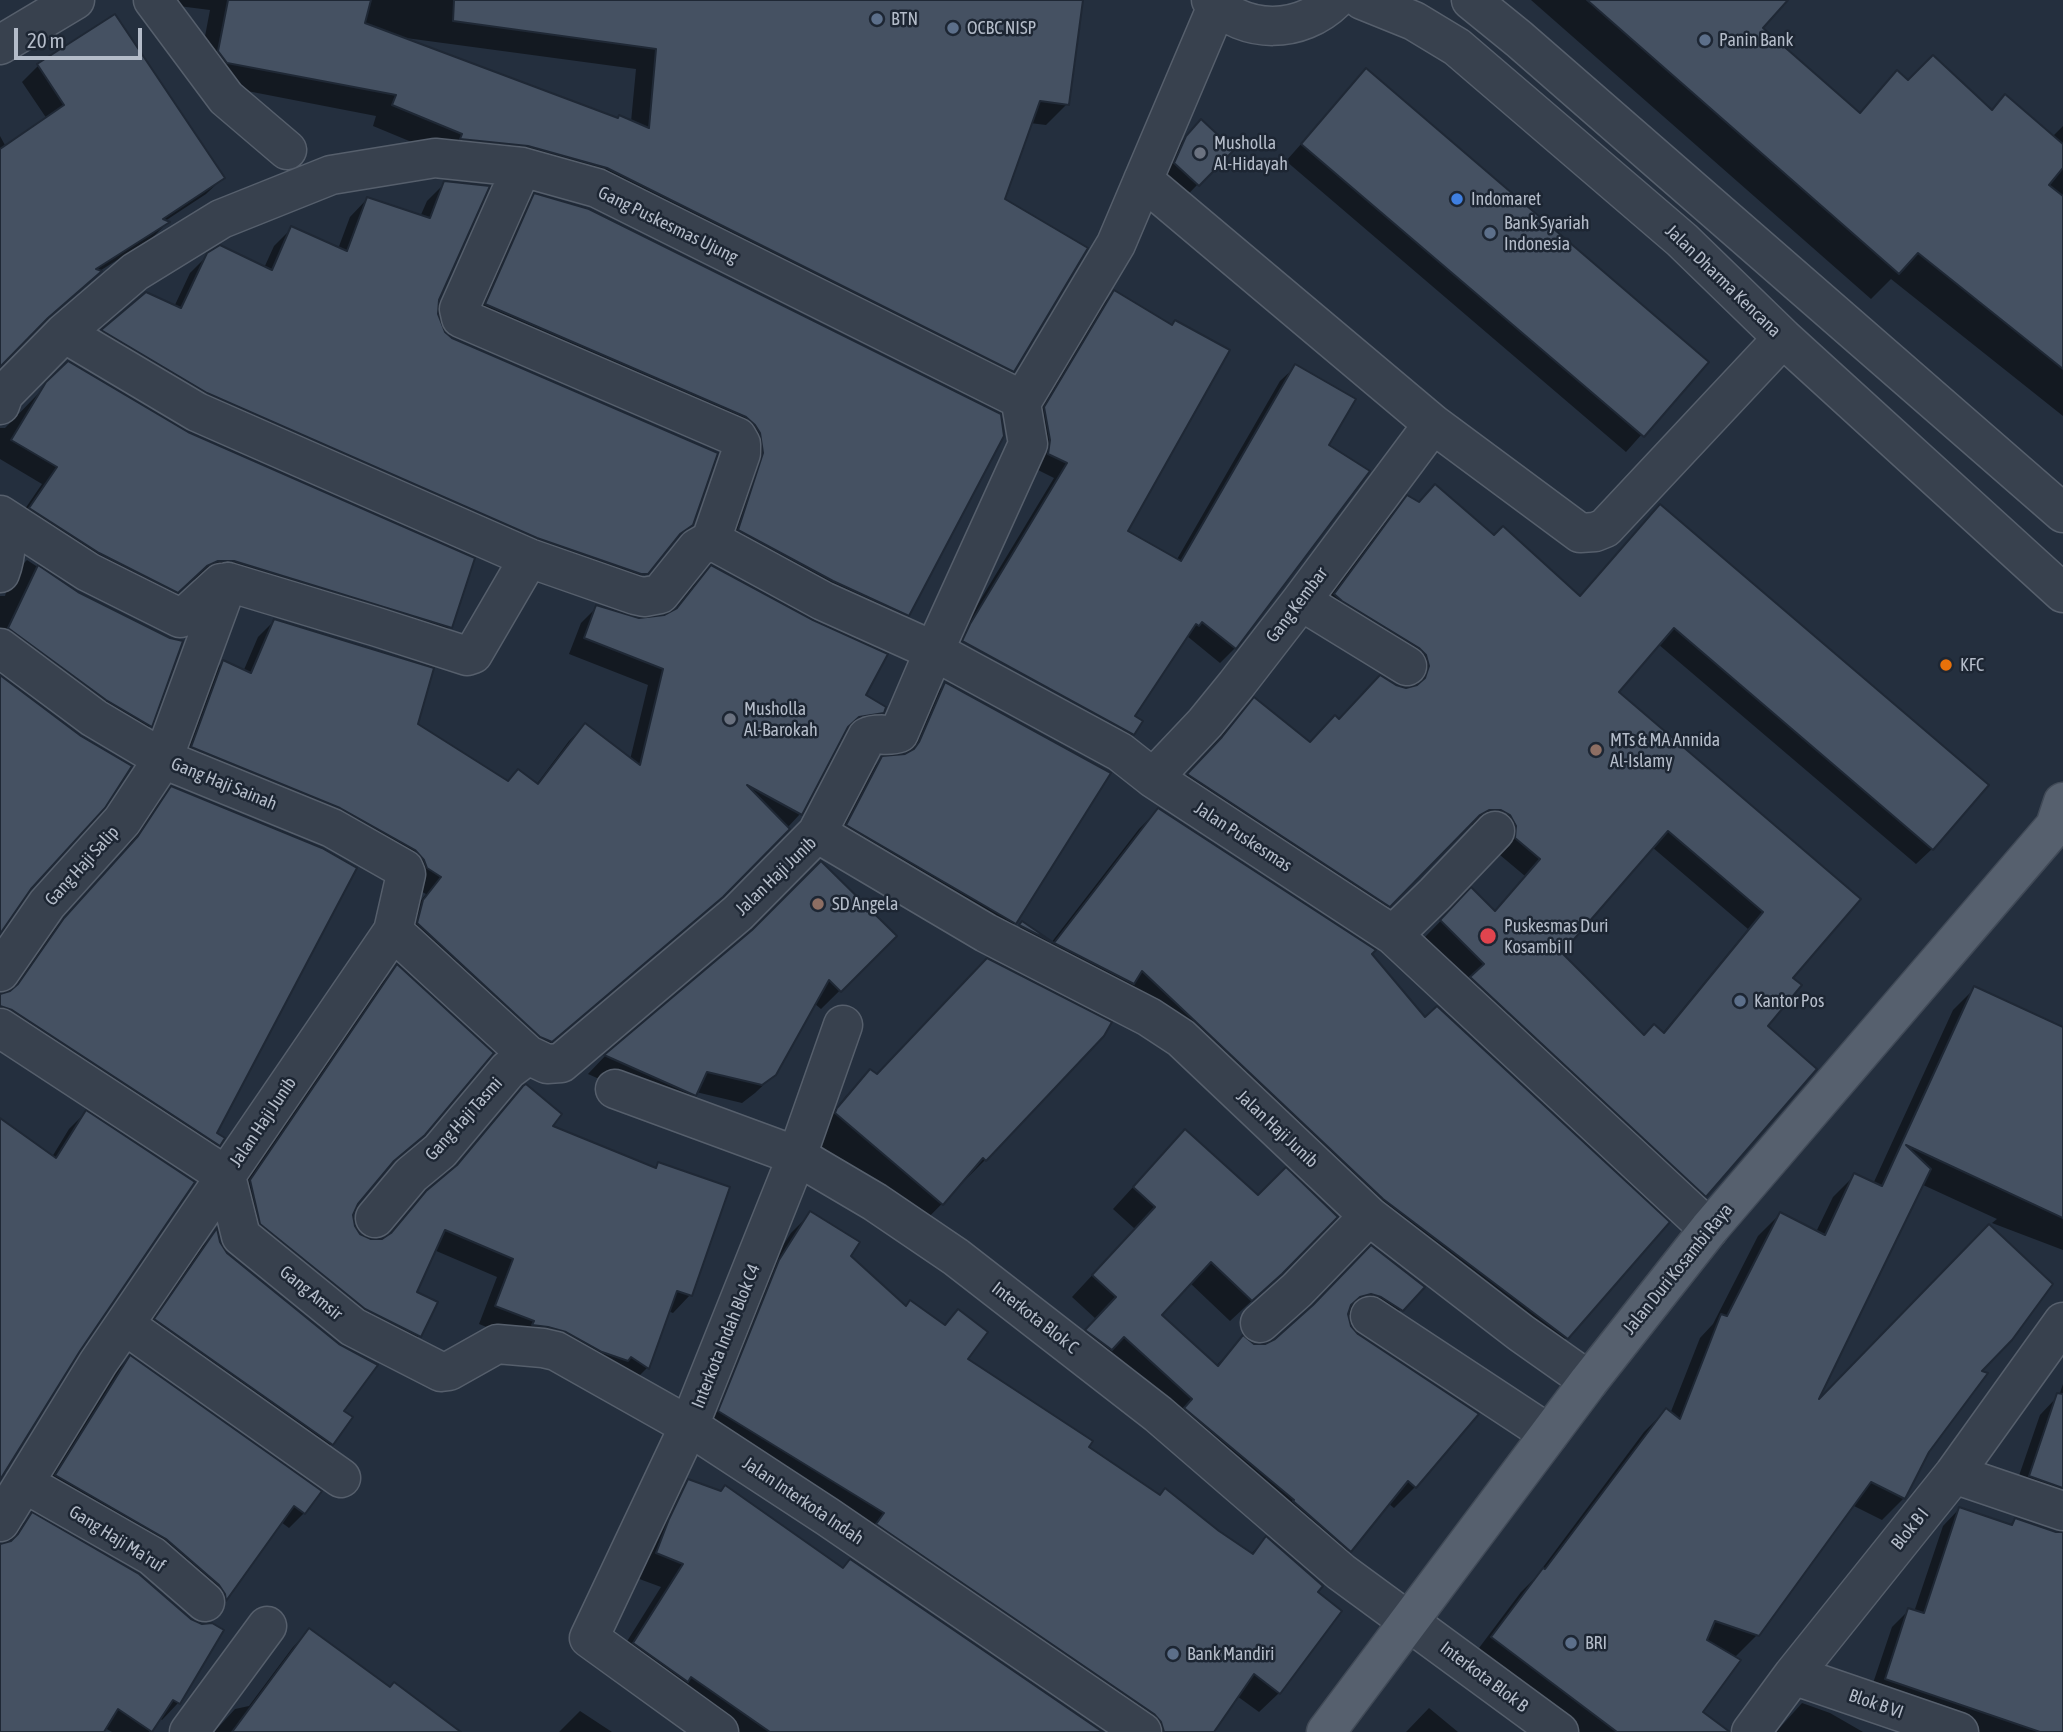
<!DOCTYPE html>
<style>
body{margin:0}
#map{position:relative;width:2063px;height:1732px;overflow:hidden;background:#242f3e;font-family:"Asap Condensed",sans-serif}
canvas{display:block}
.scale{position:absolute;left:14px;top:28px;width:128px;height:32px;box-sizing:border-box;border:4px solid #b4bcc9;border-top:0;padding-left:9px;font-size:21px;line-height:24px;white-space:nowrap;color:#b4bcc9;-webkit-text-stroke:5px #1d2633;paint-order:stroke}
</style>
<div id="map">
<canvas width="2063" height="1732"></canvas>
<div class="scale">20 m</div>
</div>
<script>
const c = document.querySelector('canvas').getContext('2d');
c.lineJoin = 'round';
function paint(path, color) {
  c.fillStyle = color;
  c.fill(path, 'evenodd');
}
function stroke(path, color, width, dash) {
  c.strokeStyle = color;
  c.lineWidth = width;
  c.lineCap = dash ? 'butt' : 'round';
  c.setLineDash(dash || []);
  c.stroke(path);
}
function write(font, color, halo, rows, align = 'center') {
  c.font = font + ' "Asap Condensed",sans-serif';
  c.lineWidth = 5;
  c.setLineDash([]);
  c.textBaseline = 'middle';
  c.strokeStyle = halo;
  c.fillStyle = color;
  for (const [text, x, y, turn = 0] of rows) {
    c.save();
    c.translate(x, y);
    c.rotate((+turn || 0) * Math.PI / 180);
    c.textAlign = isNaN(turn) ? turn : align;
    if (halo) c.strokeText(text, 0, 0);
    c.fillText(text, 0, 0);
    c.restore();
  }
}
const shadow = new Path2D(`
 M149,0H1082L1067,104L1046,125L1030,123L1003,200L1013,371L992,392L585,189L443,155L373,126L376,116L206,83L198,73L210,10L147,2ZM406,38L636,69L631,122L617,119L406,40Z
 M1531,0H1786L1761,28L1858,114L1897,73L1908,82L1991,111L2052,137L2063,126V416L1891,279L1871,299Z
 M115,16L223,178L206,194L165,221L167,223L152,238L98,272L83,288L32,332L0,364V136L6,147L47,119L22,82L38,66Z
 M1366,71L1706,362L1626,452L1286,161Z
 M1201,122L1231,150L1166,217L1143,195L1170,153Z
 M445,183L436,314L443,333L691,524L628,591L85,348L146,294L174,307L190,273L208,255L264,268L274,246L292,228L338,249L350,217L367,199L420,217L427,201Z
 M535,195L999,415L907,614L891,630L723,546L745,449L470,320L519,211Z
 M1114,292L1170,326L1175,322L1126,532L1176,561L1280,381L1295,367L1327,446L1235,648L1220,663L1187,636L1133,717V734L1118,749L949,657L956,640L1122,731L1125,728L958,637L1054,478L1034,468L1030,424L1100,307Z
 M68,363L450,627L434,644L200,577L188,583L160,608L14,525L42,484L0,459V428H5Z
 M1408,497L1494,537L1579,597L1660,506L1932,849L1916,864L1658,644L1617,693L1858,899L1790,979L1766,1026L1705,1196L1689,1211L1469,980L1425,937L1471,890L1494,913L1525,876L1500,855L1501,842L1484,825H1472L1462,831L1373,922L1172,791L1254,699L1309,744L1338,721L1395,686L1406,690L1412,688L1414,683L1319,610L1392,513ZM1652,847L1748,929L1662,1034L1644,1037L1560,953Z
 M27,560L77,593L150,726L134,742L0,649V596H5L10,577Z
 M712,567L882,712L866,728L843,732L800,814L787,828L788,829L705,913L534,1057L407,918L426,894L176,763L207,678L223,662L243,672L258,637L274,621L416,724L507,783L536,785L569,741L585,725L630,760L648,685L569,654L581,623L597,607L639,620L665,617L672,613L695,583Z
 M945,684L1015,923L999,939L831,841L866,775L882,758L905,756L929,700Z
 M172,788L215,1134L218,1145L202,1161L0,1029V995L8,994L48,936L122,854L155,805Z
 M1158,810L1369,954L1425,1019L1667,1222L1566,1338L1547,1357L1124,992L1001,945L1023,924L1051,943L1139,829Z
 M752,932L895,936L821,1009L814,1003L775,1074L755,1093L742,1103L696,1092L676,1113L588,1074L605,1056Z
 M397,967L386,1165L357,1203L352,1213L353,1225L360,1237L370,1241L382,1240L386,1238L409,1210L448,1175L508,1104L550,1127L654,1169L659,1164L690,1295L673,1313L668,1311L647,1368L630,1385L479,1324L497,1277L434,1250L415,1293L419,1336L402,1353L347,1326L233,1199L380,984Z
 M1975,988L2063,1028V1250L1992,1223L1997,1219L1921,1184L1814,1405L1979,1372L1928,1451L1904,1498L1882,1520L1852,1505L1757,1635L1734,1658L1691,1732H1566L1470,1660L1521,1592L1535,1578L1644,1432L1666,1410L1670,1414L1700,1338L1713,1324L1758,1236L1780,1214L1816,1232L1833,1197L1855,1175L1873,1184L1953,1010Z
 M871,1072L985,1160L918,1228L812,1138L846,1096Z
 M86,1112L78,1351L0,1477V1121L52,1157L69,1129Z
 M1164,1153L1258,1295L1230,1321L1190,1283L1159,1315L1215,1367L1243,1338L1253,1346H1265L1276,1341L1309,1311L1371,1248L1422,1287L1380,1331L1360,1318L1346,1314L1349,1327L1415,1487L1394,1508L1388,1503L1350,1550L1329,1571L1066,1352L1096,1319L1072,1297L1135,1229L1113,1209Z
 M811,1213L849,1257L905,1307L943,1326L958,1311L965,1359L1086,1448L1250,1555L1266,1539L1315,1593L1279,1693L1259,1712L1237,1696L1212,1732H1135L700,1431L760,1281L791,1233Z
 M216,1232L218,1243L342,1411L350,1417L331,1444L316,1459L141,1335L202,1246Z
 M130,1357L320,1492L304,1513L289,1528L281,1522L225,1600L212,1613L41,1490L115,1372Z
 M2063,1384V1514L2013,1493L2040,1415L2056,1398L2058,1399Z
 M689,1481L842,1569L1100,1732H713L611,1667L661,1587L634,1577L665,1505Z
 M1959,1509L2009,1526L2015,1520L2056,1534H2063V1732H1977L1869,1695L1892,1627L1909,1610L1914,1612L1943,1526Z
 M32,1515L190,1620L222,1631L178,1703L162,1720L159,1718L149,1732H112L105,1728L102,1732H0V1545L8,1544L15,1531Z
 M310,1630L390,1689L454,1732H214L235,1709L249,1706L293,1647Z
 M1802,1703L1830,1713L1863,1732H1776Z
 M1429,1708L1458,1732H1406Z
 M580,1711L612,1732H559Z`);
const building = new Path2D(`
 M228,0H371L365,23L618,118L619,115L649,128L656,49L453,21L454,0H1083L1069,105L1040,101L1005,199L1088,248L1014,372L607,168L528,146L460,139L462,134L392,105L396,95L227,63L218,51Z
 M1587,0H1788L1763,28L1860,113L1897,70L1908,80L1933,55L1992,110L2005,94L2063,144V168L2049,185L2063,196V369L1918,253L1899,274Z
 M115,14L225,178L163,219L170,222L96,269L102,271L48,318L0,367V149L64,105L37,64Z
 M1366,68L1709,362L1644,437L1301,144Z
 M1201,119L1234,150L1199,186L1174,163L1186,136Z
 M444,181L490,186L439,300L438,314L445,332L452,338L718,453L693,525L680,534L648,574H641L537,538L207,393L101,330L146,292L181,308L207,253L220,245L272,270L291,226L347,251L367,197L430,218Z
 M534,193L589,209L1001,414L1004,436L909,616L833,581L738,530L763,453L760,433L755,425L746,417L485,304Z
 M1114,290L1172,325L1175,320L1230,350L1128,531L1181,561L1295,364L1356,399L1329,445L1370,471L1236,649L1202,622L1199,626L1196,624L1135,716L1143,721L1134,735L962,641L970,624L1067,463L1048,454L1050,440L1044,407Z
 M68,361L188,432L475,558L452,628L234,561H218L207,566L178,593L99,553L29,508L57,467L11,440L46,382Z
 M1435,484L1494,535L1503,526L1580,596L1660,504L1989,785L1933,850L1674,628L1619,692L1861,899L1793,978L1802,985L1768,1026L1817,1069L1706,1197L1470,977L1484,964L1440,920L1471,887L1495,911L1540,859L1515,838L1516,826L1510,815L1501,810H1489L1480,815L1390,907L1187,774L1222,737L1254,697L1310,742L1335,715L1339,719L1380,675L1396,685L1406,688L1417,685L1425,678L1429,666L1426,655L1419,648L1342,601L1334,594L1407,495L1419,502ZM1668,831L1763,912L1664,1033L1654,1024L1644,1035L1562,953Z
 M38,565L78,592L170,638L183,641L152,727L106,700L8,628Z
 M711,565L813,620L888,654L866,695L886,707L884,713L859,717L848,727L802,815L747,785L790,829L723,897L552,1042L540,1037L417,923L423,900L441,877L427,868L424,860L415,850L340,808L191,747L223,660L251,673L274,619L434,668L418,724L508,781L518,769L538,784L585,723L640,765L663,669L584,638L596,605L639,618L664,615L677,608Z
 M0,675L81,736L132,766L105,808L31,889L0,934Z
 M945,682L1111,773L1016,924L846,825L882,756L905,754L914,749L919,742Z
 M171,786L322,848L357,868L217,1133L225,1138L220,1146L12,1010L0,1006V994L10,991L18,984L64,918L138,836Z
 M1158,808L1376,950L1372,954L1425,1017L1437,1006L1670,1222L1568,1339L1383,1199L1142,971L1134,984L1019,925L1022,921L1054,943Z
 M821,861L897,936L841,992L829,980L776,1075L762,1085L707,1072L696,1096L604,1055L752,930Z
 M987,958L1112,1022L1104,1036L986,1161L983,1158L943,1205L835,1113L837,1108L870,1069L877,1074Z
 M397,964L494,1053L425,1135L394,1161L358,1204L353,1215L355,1226L360,1234L371,1239H382L391,1233L426,1191L457,1165L523,1086L526,1084L562,1114L553,1126L656,1168L658,1162L730,1187L692,1296L677,1291L649,1369L631,1357L628,1361L602,1352L566,1332L548,1327L532,1325L534,1321L495,1306L513,1259L445,1230L417,1292L438,1302L421,1337L365,1309L260,1224L250,1180Z
 M1974,986L2063,1027V1218L1906,1145L1931,1169L1819,1399L1989,1224L2053,1284L2012,1340L1982,1371L1988,1373L1929,1452L1905,1499L1871,1482L1759,1636L1715,1621L1707,1640L1741,1660L1703,1712L1730,1732H1617L1491,1637L1543,1568L1545,1569L1666,1408L1680,1419L1721,1314L1727,1316L1780,1212L1825,1235L1854,1173L1882,1186Z
 M86,1110L195,1182L80,1351L0,1480V1118L56,1158Z
 M1185,1129L1258,1195L1286,1167L1338,1217L1282,1274L1252,1301L1211,1262L1162,1315L1218,1366L1243,1335L1254,1344H1265L1275,1339L1313,1305L1371,1245L1425,1287L1403,1311L1381,1297L1371,1294L1360,1297L1351,1305L1348,1314L1351,1326L1358,1334L1479,1414L1416,1488L1408,1481L1351,1552L1293,1501L1294,1500L1184,1408L1192,1399L1124,1337L1112,1350L1085,1330L1116,1297L1092,1275L1155,1207L1133,1187Z
 M810,1211L860,1242L851,1256L906,1306L910,1300L945,1325L958,1309L988,1332L968,1359L1093,1441L1089,1447L1160,1495L1165,1488L1219,1531L1253,1554L1266,1536L1323,1586L1318,1592L1342,1611L1280,1694L1254,1674L1214,1732H1164L1161,1722L1154,1714L876,1524L884,1513L718,1411L779,1260Z
 M217,1228L220,1242L227,1253L339,1344L378,1365L344,1411L353,1417L333,1445L154,1319Z
 M130,1355L322,1491L305,1514L294,1506L226,1601L225,1594L219,1585L166,1539L55,1475Z
 M2057,1393L2063,1394V1488L2029,1476Z
 M688,1479L721,1491L725,1485L843,1568L850,1559L1103,1732H770L691,1677L688,1682L633,1643L683,1564L656,1553L669,1519Z
 M1959,1507L2012,1525L2015,1518L2056,1532H2063V1732H2040L1885,1679L1908,1608L1924,1613Z
 M32,1512L139,1574L191,1619L202,1624L212,1623L224,1630L180,1704L173,1700L152,1732L118,1709L104,1732H0V1544L11,1541L18,1534Z
 M309,1628L390,1687L394,1682L461,1732H232Z`);
const minor = new Path2D(`
 M153,0L226,98L287,150
 M1211,0C1246,35 1300,34 1335,0
 M1362,0L1414,21L1457,47L1682,240L1783,338L2063,593
 M1471,0L1519,39L2063,513
 M0,45L75,0
 M1143,180L1433,424L1580,533L1595,532L1605,528L1783,338
 M64,333L197,412L529,558L635,595L644,597L660,594L697,548L711,540L741,453V444L737,437L461,318L459,309L522,167
 M0,405L4,394L64,333L135,272L221,219L331,175L435,158L522,167L597,188L1016,397L1021,403
 M0,515L88,572L180,618L185,616L221,583L228,582L377,627L467,656L473,654L529,558
 M0,524C8,540 6,557 0,573
 M711,540L823,601L934,651L1120,752L1153,778L1393,935L1709,1229
 M1301,601L1407,666
 M0,648L94,718L163,759L332,828L404,869L406,874L393,931
 M1153,778L1205,723L1236,685L1301,601L1433,424
 M817,833L867,737C877,732 889,737 899,733L934,651L1028,444L1021,403L1116,244L1217,6
 M1393,935L1435,894L1495,831
 M0,972L47,904L122,821L163,759L228,582
 M0,1028L226,1176L241,1236L353,1327L441,1372L449,1371L497,1344L543,1348L556,1351L689,1426L828,1517L1142,1732
 M615,1089L797,1156L875,1202L956,1257L1158,1414L1341,1572L1559,1732
 M375,1218L411,1175L440,1151L508,1070L528,1055
 M1370,1316L1549,1434
 M1260,1323L1297,1290L1369,1216
 M125,1325L341,1478
 M1954,1474L2063,1511
 M24,1483L152,1556L205,1602
 M0,1522L98,1363L393,931L528,1055L547,1064L561,1063L738,913L817,833L986,933L1149,1017L1181,1038L1369,1216L1521,1333L1589,1381
 M1793,1675L1959,1732
 M189,1732L267,1626
 M719,1732L589,1638L689,1426L797,1156L843,1025
 M1751,1732L1793,1675L1954,1474L2063,1322`);
const major = new Path2D(`
 M1326,1732L1589,1381L1709,1229L2055,826L2063,802`);
const markers = [
 [877,19,7,"#5c6f8a"],
 [953,28,7,"#5c6f8a"],
 [1705,40,7,"#5c6f8a"],
 [1200,153,7,"#6b7280"],
 [1457,199,7,"#3f7fe0"],
 [1490,233,7,"#5c6f8a"],
 [1946,665,7,"#e8710a"],
 [730,719,7,"#6b7280"],
 [1596,750,7,"#8d6e63"],
 [818,904,7,"#8d6e63"],
 [1488,936,9,"#e0444e"],
 [1740,1001,7,"#5c6f8a"],
 [1571,1643,7,"#5c6f8a"],
 [1173,1654,7,"#5c6f8a"]
];
const poiNames = [
 ["BTN",891,19],
 ["OCBC NISP",967,28],
 ["Panin Bank",1719,40],
 ["Musholla",1214,143],
 ["Al-Hidayah",1214,164],
 ["Indomaret",1471,199],
 ["Bank Syariah",1504,223],
 ["Indonesia",1504,244],
 ["KFC",1960,665],
 ["Musholla",744,709],
 ["Al-Barokah",744,730],
 ["MTs & MA Annida",1610,740],
 ["Al-Islamy",1610,761],
 ["SD Angela",832,904],
 ["Puskesmas Duri",1504,926],
 ["Kosambi II",1504,947],
 ["Kantor Pos",1754,1001],
 ["BRI",1585,1643],
 ["Bank Mandiri",1187,1654]
];
const streetNames = [
 ["Gang Puskesmas Ujung",668,225,26],
 ["Jalan Dharma Kencana",1723,281,44],
 ["Gang Kembar",1297,605,-53],
 ["Gang Haji Sainah",224,784,22],
 ["Jalan Puskesmas",1243,837,33],
 ["Gang Haji Salip",82,866,-48],
 ["Jalan Haji Junib",776,876,-44],
 ["Gang Haji Tasmi",464,1119,-48],
 ["Jalan Haji Junib",263,1122,-56],
 ["Jalan Haji Junib",1277,1129,43],
 ["Jalan Duri Kosambi Raya",1678,1269,-51],
 ["Gang Amsir",311,1293,39],
 ["Interkota Blok C",1035,1318,38],
 ["Interkota Indah Blok C4",726,1336,-68],
 ["Jalan Interkota Indah",803,1501,34],
 ["Blok B I",1910,1529,-51],
 ["Gang Haji Ma'ruf",117,1539,32],
 ["Interkota Blok B",1484,1677,37],
 ["Blok B VI",1876,1704,19]
];
paint(shadow, '#0007');
paint(building, '#455162');
stroke(building, '#1f2835', 2);
stroke(minor, '#565f6c', 41);
stroke(major, '#414a57', 41);
stroke(minor, '#38414e', 38);
stroke(major, '#56606e', 38);
for (const [x, y, r, color] of markers) {
  const dot = new Path2D();
  dot.arc(x, y, r, 0, 2 * Math.PI);
  c.fillStyle = color;
  c.fill(dot);
  stroke(dot, '#1d2633', 2.5);
}
write('18px', '#b4bcc9', '#1d2633', poiNames, 'left');
write('18px', '#b4bcc9', '#1d2633', streetNames);
</script>
